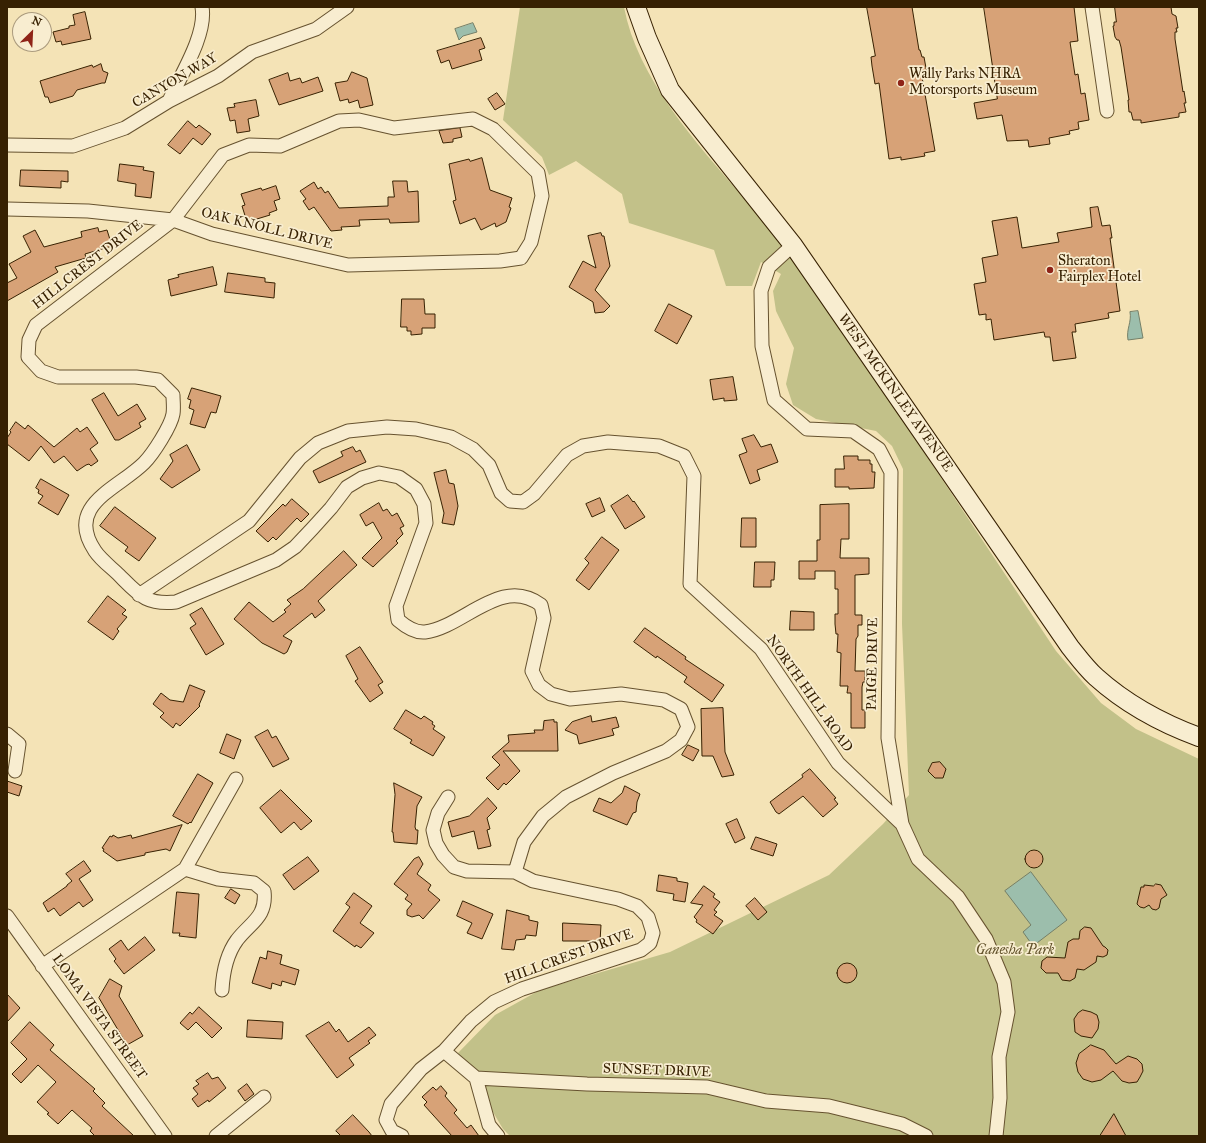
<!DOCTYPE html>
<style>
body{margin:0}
#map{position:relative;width:1206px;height:1143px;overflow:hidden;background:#f4e3b6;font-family:"IM FELL Great Primer",serif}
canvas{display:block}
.frame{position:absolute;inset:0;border:8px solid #372102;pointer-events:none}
.north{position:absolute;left:12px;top:12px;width:40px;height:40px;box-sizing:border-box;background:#f8edd0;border:1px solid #ab9b7e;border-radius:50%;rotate:24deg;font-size:11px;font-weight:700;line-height:16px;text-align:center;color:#372102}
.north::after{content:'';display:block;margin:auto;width:14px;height:18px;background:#8f2418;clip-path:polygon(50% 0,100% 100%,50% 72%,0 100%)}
</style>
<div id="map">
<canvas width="1206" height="1143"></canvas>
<div class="frame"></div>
<div class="north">N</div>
</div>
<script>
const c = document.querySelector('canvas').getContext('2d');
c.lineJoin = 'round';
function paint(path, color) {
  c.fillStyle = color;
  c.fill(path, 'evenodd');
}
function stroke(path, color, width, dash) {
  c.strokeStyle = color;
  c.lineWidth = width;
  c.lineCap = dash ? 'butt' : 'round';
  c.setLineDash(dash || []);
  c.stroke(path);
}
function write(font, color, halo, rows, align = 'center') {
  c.font = font + ' "IM FELL Great Primer",serif';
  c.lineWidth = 3.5;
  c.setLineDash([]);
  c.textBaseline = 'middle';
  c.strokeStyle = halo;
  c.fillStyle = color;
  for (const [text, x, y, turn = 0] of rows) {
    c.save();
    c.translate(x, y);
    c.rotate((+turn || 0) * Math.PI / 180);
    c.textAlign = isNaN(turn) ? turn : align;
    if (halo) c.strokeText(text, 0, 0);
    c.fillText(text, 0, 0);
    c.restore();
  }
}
const green = new Path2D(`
 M520,7H624C637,78 697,144 743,197C756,212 770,226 781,242C875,376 965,514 1056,651L1101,703L1136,729L1199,759V1136H510L503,1129L458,1053L495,1015L540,990L670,952L829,875L883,824L909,795L902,624L903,469L892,446L876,431L816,419L793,405L786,384L794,348L776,311L773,291L781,274L761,262L752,286H726L714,250L629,223L622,194L576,161L549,175L542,157L503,120Z`);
const water = new Path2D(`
 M473,23L477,32L463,36L459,40L455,29Z
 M1138,311L1143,338L1128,340C1126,329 1132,322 1130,312Z
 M1031,872L1067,920L1033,946L1023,932L1031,925L1005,891Z`);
const building = new Path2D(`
 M867,7H912L919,50H920L922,57H924L926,68L927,76L922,77L935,151L924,153L925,156L901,160V157L889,159L879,83L875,84L872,66L871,57L875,56Z
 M984,7H1074L1078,41L1070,42L1075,75L1078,74L1081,94L1085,93L1089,120L1078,122L1079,129L1069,131L1070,134L1049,138L1050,144L1029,147L1028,140L1007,141L1002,115L977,119L974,103L997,99Z
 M1115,7H1171L1172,14L1176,16L1178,28H1176L1177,32H1175V39L1183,92L1184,91L1186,103H1184L1186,112L1179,113V117L1141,123V120H1133L1131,112H1129L1128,100H1129L1121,47L1119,40H1117L1115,37L1113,26H1114V22H1116Z
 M85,12L91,39L62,45L61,41L56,42L53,32L69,28V26L75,25L73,15Z
 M481,38L485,48L479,50L482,60L452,69L449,60L441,63L437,51Z
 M101,64L103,71L108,73L105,83H102L77,90L73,96L50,103L48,97H45L40,81L92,65L93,67Z
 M352,72L367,78L373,105L360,108L358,100L349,103L348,99L340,101L335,83L347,81Z
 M288,73L290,81L300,78L302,83L318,77L323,91L279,105L269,80Z
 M497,93L505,104L495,110L488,99Z
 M256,100L259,116L248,119L250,131L237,133L235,120L230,121L227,108L235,107L234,104Z
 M188,121L196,128L199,125L211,134L202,145L193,138L180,154L168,145Z
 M460,128L462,137L453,139V142L443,143L439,131Z
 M482,158L490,190L512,198L509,207L511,208L506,222L496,227L495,223L481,230L475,218L460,224L453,201L456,200L449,164L469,159L470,161Z
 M120,164L144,167L143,170L154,172L151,198L135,196L136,184L118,181Z
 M21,170L68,171V182L61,181V188L20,186Z
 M393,181H407L408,192L418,191L419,222L390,223L389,219L359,220L360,226L341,227L342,230L331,231L314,207L309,210L303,201L306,199L300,191L314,182L318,189L321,187L325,193L328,191L339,208L388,206V197H394Z
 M276,186L280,199L274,201L277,210L269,213L270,215L247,222L242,206L245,205L241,194L261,188L262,190Z
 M1098,207L1102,226L1110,225L1112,238H1110L1120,311L1108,313L1109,318L1075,324L1076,332H1072L1076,358L1053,361L1050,337H1045L1044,332L994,340L991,319L986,320V314L979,315L974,284L986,282L982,258L998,255L992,221L1017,217L1022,248L1059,242L1057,233L1092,227L1090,208Z
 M98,228L99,232L107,230L112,246L85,254L86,258L55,267L58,272L7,301V283L17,278L9,264L31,252L23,236L35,230L44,247L82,237L81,232Z
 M601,233L602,236H604L610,266L595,290L610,306L604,312L595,313L593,302L569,287L583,261L596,268L588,236Z
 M213,267L217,285L171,296L168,280L179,277L178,275Z
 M228,273L265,278V282L275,283L274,298L225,292Z
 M402,299H424L425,314H435V328H422V334L411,335V331H407V327H401Z
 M669,304L692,316L677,344L655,331Z
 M733,377L737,400L724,401V398L713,400L710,380Z
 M192,388L221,396L216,413L211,412L205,428L190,424L194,410L189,408L191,400L188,399Z
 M104,393L118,416L137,404L146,419L139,423L141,427L119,440H115L92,400Z
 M16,422L25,429L28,425L54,447L77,428L80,432L87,427L98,443L90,449L98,461L91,466L89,464L86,465L77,471L64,456L54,463L41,446L29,461L7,444V438L11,432L10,431Z
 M754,435L761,447L771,444L778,462L757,470L760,480L750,484L739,455L747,452L742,439Z
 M187,445L200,470L172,488L160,479L173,461L170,455Z
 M353,447L356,452L360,450L366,462L319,483L313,471L343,456L341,452Z
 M844,456H858V460H870V464H872V472H875L874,488L849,489V487H835V469H844Z
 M446,470L449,483L454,484L458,506L454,525L442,523L444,513L434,473Z
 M41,479L69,495L58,515L38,503L43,496L38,493L39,490L36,488Z
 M628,495L633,502L634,501L645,517L625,529L611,506Z
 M600,498L605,511L592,517L586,504Z
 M292,499L309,514L301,522L297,518L276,540L273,537L268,542L256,531L283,504L285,506Z
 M379,503L383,511L387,509L392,516L397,513L404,526L400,528L403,534L396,541L398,543L373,567L362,558L382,538L373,522L366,526L360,515Z
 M849,504V539H841L840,558H869V574L855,575V615H862V625H858V636L856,639L855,671H865V682H863L862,687V710H865V728H851V693H847L848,686H840L841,653L837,652L838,634H836L835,624V614H838V589H835V571H815V579H799V561H817V540H820V505Z
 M115,507L156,538L139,561L125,551L128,547L100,526Z
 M742,518H756V547H741Z
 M602,537L619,550L589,590L576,580L589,563L585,559Z
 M344,551L357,565L318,601L325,610L315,618L312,613L283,636L292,641L287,652L284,654L262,643L234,619L249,602L273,622L286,612L284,610L291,604L287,600L303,589Z
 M755,562H775L774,580H771V587H754Z
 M108,596L126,610L122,614L127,617L117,629L119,631L113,640L88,622Z
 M202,608L224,644L206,655L190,628L196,624L190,615Z
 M791,611L814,612V630H790Z
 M645,628L686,657L685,659L724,685L712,702L684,682L687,677L657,656L656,658L634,642Z
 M360,647L383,682L378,685L383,693L370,702L355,681L358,679L346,656Z
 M190,685L205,691L199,705L200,706L180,726L176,723L173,728L160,717L164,713L153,704L161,693L170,700L183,702Z
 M723,708L725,752L734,775L722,777L713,756H702L701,709Z
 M406,710L421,719L424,716L433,722L432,724L435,726L433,729L445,737L433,756L410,743L412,740L394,729Z
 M591,716L592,722L616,717L619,727L612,729L614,735L579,744L577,735L565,730L572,722Z
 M554,720V722H557L558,751H503L520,771L506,785L504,783L498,790L486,778L500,765L492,757L509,742L508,735L535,733L534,730H543L544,721Z
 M268,730L272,738L276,736L289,759L273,767L255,737Z
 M227,734L241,740L234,759L220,753Z
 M688,745L699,750L693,761L682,755Z
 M940,762L946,769L943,778H935L928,771L932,763Z
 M810,769L836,798L834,799L838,804L823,817L803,796L779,814L776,812L770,802L803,777L802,775Z
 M198,774L213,783L191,823L190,822L188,824L173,816Z
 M7,781L22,786L19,796L7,792Z
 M394,783L422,797L417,806L415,827L416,830H418L417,844L394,842L393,832H392L395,795Z
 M625,786L640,794L637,802L636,812L633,813L627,825L593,811L599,798L611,803L622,793Z
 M281,790L312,821L301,830L294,822L281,833L260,808Z
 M488,798L497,808L487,818L490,829L487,830L491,846L478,849L474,831L452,837L448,822L469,816Z
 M737,819L745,838L735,843L726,824Z
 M182,825L170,851L166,849L145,853V855L117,861L103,851L104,849L102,848L110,836L112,837L113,835L118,838L131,835L132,838Z
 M756,837L777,844L773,856L751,849Z
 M1025 859a9 9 0 1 1 18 0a9 9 0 1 1-18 0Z
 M308,857L319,871L294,890L283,875Z
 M419,857L423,864L417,874L431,885L428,890L440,900L423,919L419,915L412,917L407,915V910L412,904L405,899L408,895L394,884L414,859Z
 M84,861L91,871L79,879L93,900L83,907L79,902L60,916L54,908L48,912L43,903L67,886V885L72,881L66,874Z
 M659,875L677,878V881L688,883L685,902L673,900L674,894L657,891Z
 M1156,884L1161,885L1167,895L1161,899L1159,908L1156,910L1152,909L1149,905L1144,908L1140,907L1137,904L1141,887H1144V885L1153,886Z
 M704,886L715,894L713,897L720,902L714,910L717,912L714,915L723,921L713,934L696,922L697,920L694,917L703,905L691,903Z
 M231,889L240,895L235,904L225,898Z
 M177,892L199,894L196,938L179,936L180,933H173Z
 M354,893L372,906L360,923L374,933L361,948L356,945L355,947L333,931L350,907L346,904Z
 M755,898L767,912L758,920L746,906Z
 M463,901L493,914L482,939L467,933L472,923L457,916Z
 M507,910L529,916V920L538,922L536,936L526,935L525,939L516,940L514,950L502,949Z
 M563,923L601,925L600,941H563Z
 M1085,927L1091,928L1103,946L1105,947L1108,950L1107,955L1103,957L1097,956L1096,962L1084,970L1077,969L1075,978L1070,981L1062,980L1058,973H1046L1041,968L1042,961L1047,957L1065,958L1068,942L1073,939H1079L1080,931Z
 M145,937L155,950L124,974L114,961L116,959L109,949L121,940L128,950Z
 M268,951L282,955L280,964L299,970L295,985L282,981L281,986L272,983L271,989L252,983L260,957L266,959Z
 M837 973a10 10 0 1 1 20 0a10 10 0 1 1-20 0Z
 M110,979L122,986L119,996L143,1036L127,1045L99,998Z
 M7,994L20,1008L7,1022Z
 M199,1007L222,1028L212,1038L196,1022L188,1030L180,1023L190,1012L192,1014Z
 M1083,1010L1091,1012L1097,1015L1099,1022L1098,1029L1092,1038L1081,1036L1075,1032L1074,1019L1078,1013Z
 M248,1020L283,1022L282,1039L247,1037Z
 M30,1022L54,1045L50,1050L95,1089L93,1091L105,1103L102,1106L134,1136H95L90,1131L92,1128L72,1110L58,1124L47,1114L49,1113L37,1102L56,1082L38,1065L21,1083L12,1074L27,1059L11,1043Z
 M329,1022L336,1032L339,1029L348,1042L369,1027L376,1035L368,1041L370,1043L349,1058L354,1065L337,1078L306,1036Z
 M1091,1045L1104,1050L1116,1064L1128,1056L1137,1059L1142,1064L1143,1071L1140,1077L1137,1082L1129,1083L1122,1081L1113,1071L1101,1080L1092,1082L1083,1079L1078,1072L1076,1063L1079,1054Z
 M208,1073L212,1079L218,1077L226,1088L209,1102L208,1100L198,1107L192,1099L198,1094L193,1088L199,1084L196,1081Z
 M247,1084L254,1094L245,1101L238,1091Z
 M441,1086L447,1093L445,1096L457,1110L454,1113L467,1128L471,1125L479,1136H452L424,1105L427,1102L422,1097L433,1087L436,1090Z
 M1114,1114L1126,1136H1100Z
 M353,1115L369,1132L372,1136H341L336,1131Z`);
const street = new Path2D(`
 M1092,7L1107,111
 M169,101C180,76 207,35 202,7
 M473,119L493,129L538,173L542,196L531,242L521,258L500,261L348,265L212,234L173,220L223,155L249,145L280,146L339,121L359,120L394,128Z
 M7,145L73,146L125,128L169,101L218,76L252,52L316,29L347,7
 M7,209L88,211L173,220
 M173,220L36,325L29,340L28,357L41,371L58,377H136L158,380L173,395C173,401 174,408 173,414C171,426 153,454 144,463C118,489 64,505 95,551C101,560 112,568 119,575C139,595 146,605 176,602L276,560L295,547L312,529L331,508L347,487L362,478L379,473L399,477L416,489L424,504L426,523L396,606L398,620C405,626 415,633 425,632C464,627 501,575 541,605L544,618L532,671L539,685L551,694L570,699L621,694L664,700L681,709L688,727L681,740L666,751L613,773L566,797L543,816L524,842L515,872
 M793,245L769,267L761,291L762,346L774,400L807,429L853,431L879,449L891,472L888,738L902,824L918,859L958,897L986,939L1004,982L1008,1012L999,1057L1000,1098L996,1136
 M139,595L249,521L300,458L318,443L348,431L387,427L416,429L451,437L473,449L489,465L501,493L510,501L523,502L534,494L567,455L583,446L608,442L659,446L684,456L694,476L690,584L761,649L838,763L902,824
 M7,734L19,744L15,771
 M185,869L218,879L254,883L264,891C267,917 251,922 237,940C226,955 223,972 222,990
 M7,916L165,1136
 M42,966L185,869L236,779
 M444,1051L476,1078L489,1125L498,1136
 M476,1078L587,1084L707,1087L766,1101L829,1106L902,1124L926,1136
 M216,1136L264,1097
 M402,1136L392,1131L386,1120L391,1104L421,1069L444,1051L471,1021L494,1002L522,989L641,950L650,943L653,933L648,917L637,906L618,899L533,881L515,872L467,871L454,867L443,855L436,843L433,830L438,813L448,797`);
const secondary = new Path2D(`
 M636,7L647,38L670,90L793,245L1070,647C1078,657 1086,668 1096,677C1126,704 1161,723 1199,737`);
const markers = [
 [901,83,4,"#8f2418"],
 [1050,270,4,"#8f2418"]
];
const poiNames = [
 ["Wally Parks NHRA",909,75],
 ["Motorsports Museum",909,91],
 ["Sheraton",1058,262],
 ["Fairplex Hotel",1058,278]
];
const streetNames = [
 ["CANYON WAY",175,81,-30],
 ["OAK KNOLL DRIVE",267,229,14],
 ["HILLCREST DRIVE",88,265,-38],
 ["WEST MCKINLEY AVENUE",895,393,55],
 ["PAIGE DRIVE",873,664,-89],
 ["NORTH HILL ROAD",809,694,55],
 ["HILLCREST DRIVE",569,957,-20],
 ["LOMA VISTA STREET",99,1017,54],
 ["SUNSET DRIVE",657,1071,2]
];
const parkNames = [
 ["Ganesha Park",1015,951]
];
paint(green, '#c2c189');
paint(water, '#9cbeac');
stroke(water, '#747f68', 1);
paint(building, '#d7a277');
stroke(building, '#372102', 1);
stroke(street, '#66522f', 15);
stroke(secondary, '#372102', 20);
stroke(street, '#f8edd0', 13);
stroke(secondary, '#f8edd0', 18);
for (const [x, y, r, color] of markers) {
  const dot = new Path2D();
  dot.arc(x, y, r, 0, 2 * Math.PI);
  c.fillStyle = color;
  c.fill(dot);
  stroke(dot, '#f8edd0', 1.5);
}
write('14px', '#372102', '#f8edd0', poiNames, 'left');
write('14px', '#372102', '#f8edd0', streetNames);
write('italic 14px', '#61512a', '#f8edd0', parkNames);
</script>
